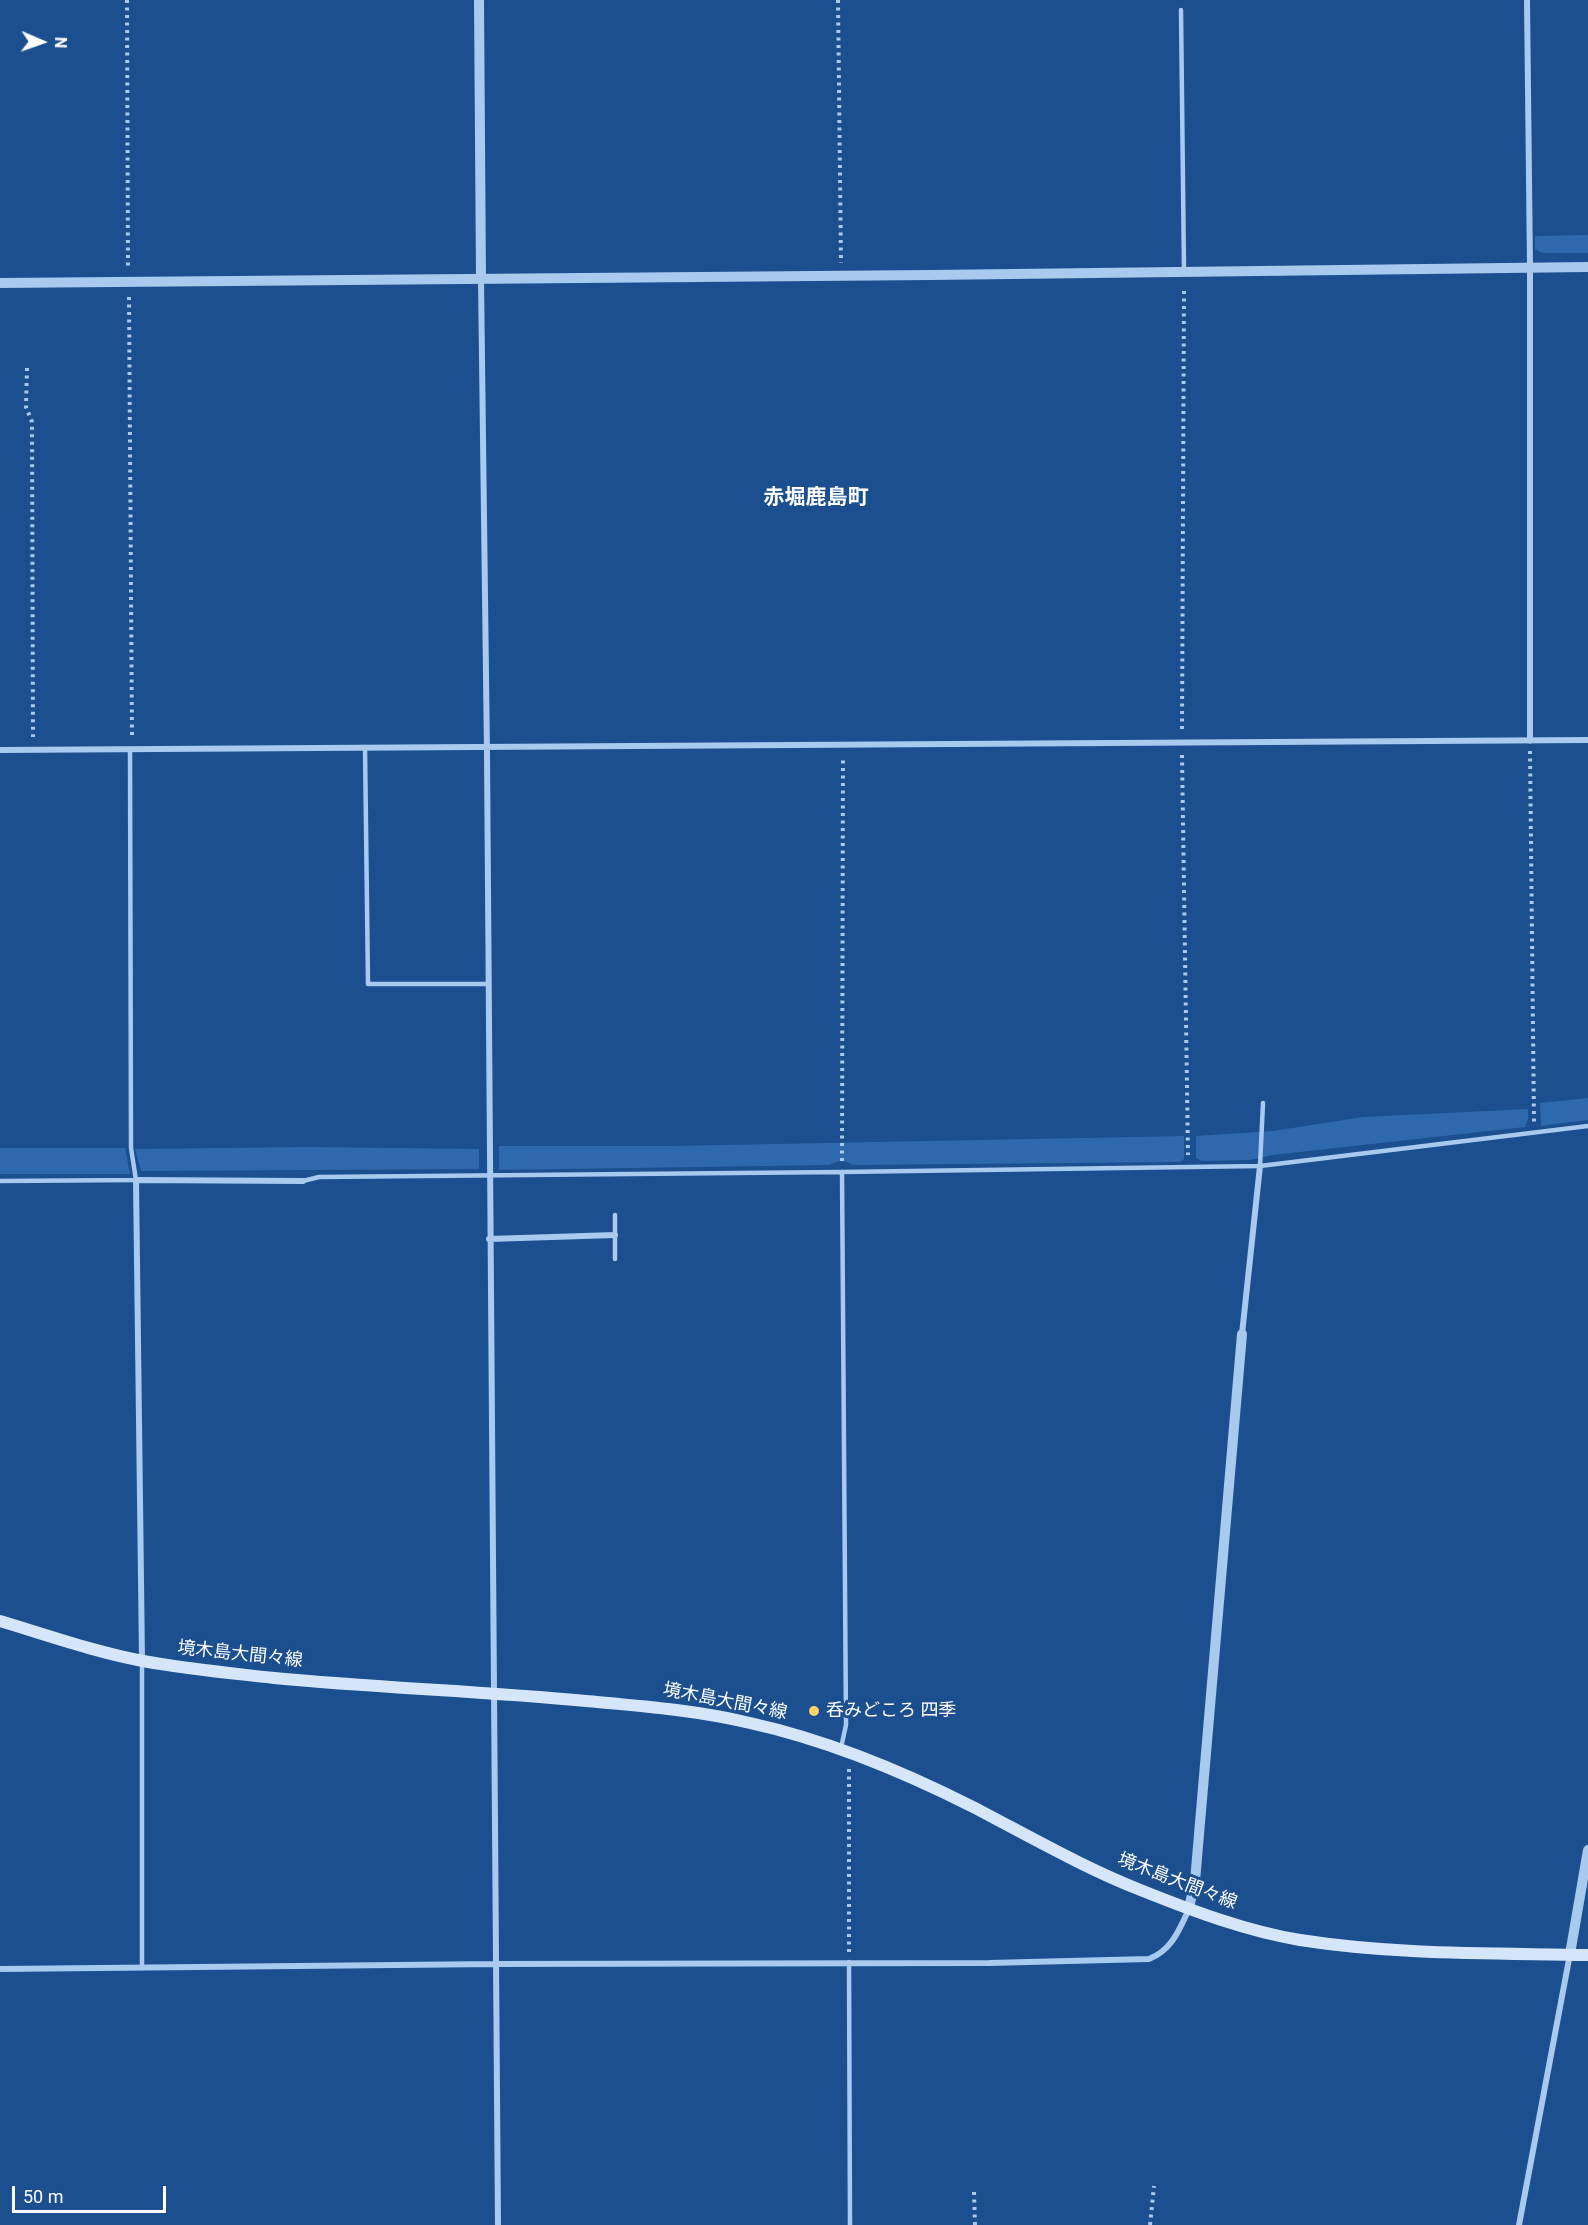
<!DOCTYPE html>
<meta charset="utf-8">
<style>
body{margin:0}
#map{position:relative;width:1588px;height:2225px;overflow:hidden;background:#1b4f8f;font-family:Roboto,sans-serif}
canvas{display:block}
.north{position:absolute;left:12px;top:12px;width:60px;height:60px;-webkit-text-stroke:4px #1b4f8f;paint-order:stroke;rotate:92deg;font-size:16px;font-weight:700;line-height:24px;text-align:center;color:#fff}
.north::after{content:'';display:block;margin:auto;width:21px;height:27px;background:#fff;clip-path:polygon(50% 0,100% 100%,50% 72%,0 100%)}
.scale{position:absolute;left:12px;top:2186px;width:154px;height:27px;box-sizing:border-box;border:3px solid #fff;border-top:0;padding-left:8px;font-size:18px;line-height:21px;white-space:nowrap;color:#fff;-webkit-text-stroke:4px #1b4f8f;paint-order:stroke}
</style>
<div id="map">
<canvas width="1588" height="2225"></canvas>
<div class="north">N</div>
<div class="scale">50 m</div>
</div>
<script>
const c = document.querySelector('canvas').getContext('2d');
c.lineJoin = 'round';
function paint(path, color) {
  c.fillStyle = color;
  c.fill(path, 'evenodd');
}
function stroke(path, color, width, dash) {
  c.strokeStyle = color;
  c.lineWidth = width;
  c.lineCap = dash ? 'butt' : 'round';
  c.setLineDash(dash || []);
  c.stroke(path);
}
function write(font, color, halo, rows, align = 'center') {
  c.font = font + ' Roboto,"Noto Sans JP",sans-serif';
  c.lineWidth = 6;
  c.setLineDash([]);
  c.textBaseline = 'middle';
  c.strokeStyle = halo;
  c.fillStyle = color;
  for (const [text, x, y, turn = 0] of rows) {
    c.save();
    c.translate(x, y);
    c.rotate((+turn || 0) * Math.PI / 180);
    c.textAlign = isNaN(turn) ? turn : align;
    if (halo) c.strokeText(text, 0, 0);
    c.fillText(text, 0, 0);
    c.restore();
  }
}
const green = new Path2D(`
 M1588,235V253H1542L1535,249V236Z
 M1588,1098V1120L1541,1126L1540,1103Z
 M1528,1109V1119L1525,1127L1273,1155L1250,1160L1202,1161L1196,1158V1136L1273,1131L1363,1117Z
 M1184,1136V1159L1179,1162L853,1165C844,1159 838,1161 829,1165L499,1170V1146H671Z
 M309,1147L479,1149V1169L141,1171L135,1149Z
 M0,1148H125L130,1174H0Z`);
const path = new Path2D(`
 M127,0L128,268
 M838,0L841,263
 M129,297L132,736
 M27,368L26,407L32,422L33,737
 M1182,729L1184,287
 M1530,751L1534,1122
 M1182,755L1188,1155
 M842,1161L843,758
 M849,1952V1768
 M974,2192L975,2225
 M1150,2225L1154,2186`);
const service = new Path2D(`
 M1181,10L1184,271
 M365,747L368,984H488
 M1260,1166L1263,1103
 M0,1181L136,1180L131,1148L130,749
 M303,1181L319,1177L842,1172L1260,1166L1588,1126
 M615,1215V1259
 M841,1748L846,1725L842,1172
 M849,1962L850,2225
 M142,1968V1664`);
const minor = new Path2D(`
 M1527,0L1530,267V741
 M481,279L487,754L498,2225
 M0,750L1588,740
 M489,1239L615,1235
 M1242,1334L1260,1166
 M142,1660L136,1180L303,1181
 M0,1969L495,1964L989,1963L1149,1959C1172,1950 1179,1930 1189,1909
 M1519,2225L1570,1954`);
const tertiary = new Path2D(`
 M479,0L481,279
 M0,283L931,275L1588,267
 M1189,1908L1195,1881L1242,1334
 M1570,1954L1588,1850`);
const secondary = new Path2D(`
 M0,1621C47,1635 95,1652 143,1661C186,1669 230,1673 274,1678C378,1688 482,1691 586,1701C641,1706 696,1710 750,1723C827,1740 902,1771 973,1807C1029,1836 1084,1868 1143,1891C1193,1911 1246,1931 1300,1940C1396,1955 1492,1953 1588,1955`);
const markers = [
 [814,1711,6,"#ffd166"]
];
const streetNames = [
 ["境木島大間々線",240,1655,6],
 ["境木島大間々線",725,1702,11],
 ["境木島大間々線",1177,1882,21]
];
const poiNames = [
 ["呑みどころ 四季",826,1711]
];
const quarterNames = [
 ["赤堀鹿島町",816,499]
];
paint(green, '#2e69ad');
stroke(path, '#a9c9ee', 4, [3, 4.5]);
stroke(service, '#a9c9ee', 4.5);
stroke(minor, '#a9c9ee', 6);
stroke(tertiary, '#a9c9ee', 10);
stroke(secondary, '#d6e6fa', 12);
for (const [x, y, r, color] of markers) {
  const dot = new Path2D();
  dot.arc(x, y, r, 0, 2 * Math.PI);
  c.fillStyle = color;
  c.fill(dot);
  stroke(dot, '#1b4f8f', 2);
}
write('18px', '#fff', '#1b4f8f', streetNames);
write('18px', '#fff', '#1b4f8f', poiNames, 'left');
write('bold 21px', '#fff', '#1b4f8f', quarterNames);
</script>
